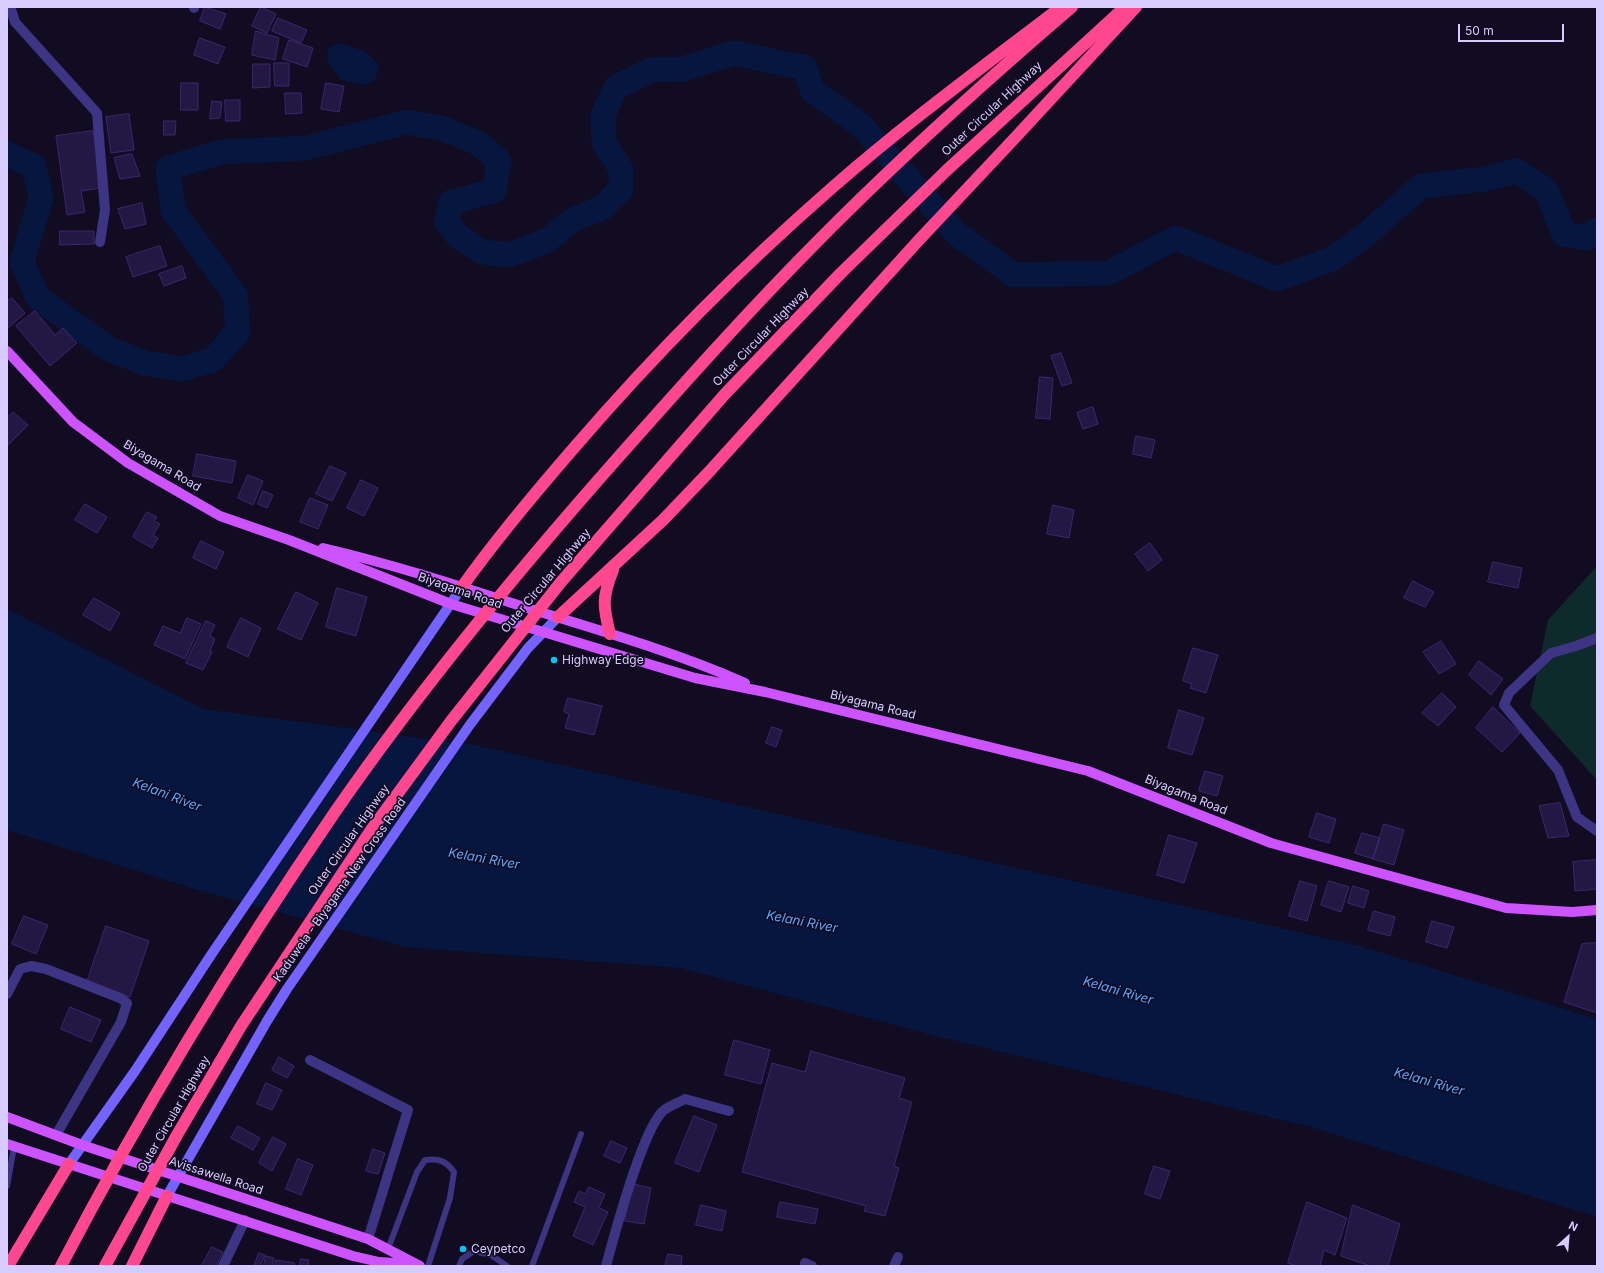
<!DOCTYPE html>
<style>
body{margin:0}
#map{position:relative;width:1604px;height:1273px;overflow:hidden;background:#110c21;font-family:Inter,sans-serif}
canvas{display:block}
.frame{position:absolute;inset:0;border:8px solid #d6ccff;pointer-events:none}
.north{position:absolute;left:1548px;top:1217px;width:40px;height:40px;-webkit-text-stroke:3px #110c21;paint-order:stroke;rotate:26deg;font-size:11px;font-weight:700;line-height:16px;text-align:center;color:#d6ccff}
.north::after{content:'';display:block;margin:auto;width:14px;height:18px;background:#d6ccff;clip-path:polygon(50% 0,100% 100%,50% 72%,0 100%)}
.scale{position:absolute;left:1458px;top:24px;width:106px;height:18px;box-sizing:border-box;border:2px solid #d6ccff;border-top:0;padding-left:5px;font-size:12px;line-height:14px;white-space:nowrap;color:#d6ccff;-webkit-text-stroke:3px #110c21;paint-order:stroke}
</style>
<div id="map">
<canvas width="1604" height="1273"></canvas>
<div class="frame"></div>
<div class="north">N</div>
<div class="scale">50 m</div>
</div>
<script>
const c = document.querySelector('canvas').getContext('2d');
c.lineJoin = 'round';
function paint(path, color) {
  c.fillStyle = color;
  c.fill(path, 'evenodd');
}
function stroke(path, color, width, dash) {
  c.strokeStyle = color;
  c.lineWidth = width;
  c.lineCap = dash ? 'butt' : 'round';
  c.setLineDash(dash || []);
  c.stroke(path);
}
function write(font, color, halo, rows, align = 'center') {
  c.font = font + ' Inter,sans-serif';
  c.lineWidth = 3.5;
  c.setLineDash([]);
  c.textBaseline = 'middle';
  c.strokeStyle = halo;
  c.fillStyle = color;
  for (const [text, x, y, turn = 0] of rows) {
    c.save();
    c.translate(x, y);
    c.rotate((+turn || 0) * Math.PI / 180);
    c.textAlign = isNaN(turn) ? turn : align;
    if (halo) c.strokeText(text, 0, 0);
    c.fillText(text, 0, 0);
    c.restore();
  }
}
const green = new Path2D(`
 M1597,566V780L1530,706L1548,620Z`);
const water = new Path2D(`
 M339,43L365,51L379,65L375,80L365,85L341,80L327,60L328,48Z
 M7,609L203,709L474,745L1360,946L1597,1019V1217L1311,1127L936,1036L681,968L405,947L198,890L7,830Z`);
const river = new Path2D(`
 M7,154L34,166L41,198L22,262L38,298L109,349L145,363L182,369L213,360L238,331L235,295L173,210L168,168L221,152L306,148L407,122L441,128L478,143L499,161L494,191L451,202L447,222L458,236L482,252L509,255L546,241L574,219L602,208L621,189V169L604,143L603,115L616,87L651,70L682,69L734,53L805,68L812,90L862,126L957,234L1014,275L1108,273L1176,238L1277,279L1332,259L1368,233L1421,186L1485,179L1517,171L1546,190L1564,234L1587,238L1597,230`);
const building = new Path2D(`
 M205,7L226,14L220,29L200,21Z
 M261,7L276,14L267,33L252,26Z
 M278,18L307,30L301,43L272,31Z
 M256,31L279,38L275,60L252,55Z
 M200,38L225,47L218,64L194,55Z
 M289,40L313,48L307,67L283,59Z
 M274,63H289V86H275Z
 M253,64H270V87L253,88Z
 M181,83H198V110H181Z
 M326,83L344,86L339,112L321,109Z
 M285,93H301L302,113L286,114Z
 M225,100H240V121H226Z
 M212,101L222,102L220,118L210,119Z
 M129,114L134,150L111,153L106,117Z
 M164,121H176L175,135H164Z
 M93,131L102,188L81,191L85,212L67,215L56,136Z
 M132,154L140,176L120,179L114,158Z
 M142,203L146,224L125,229L118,209Z
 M60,231H94V244L60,245Z
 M160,246L167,266L133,277L126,257Z
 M182,266L186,278L164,286L159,274Z
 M12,298L25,313L7,329V302Z
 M35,311L55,335L63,328L77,343L50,366L16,326Z
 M1061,353L1072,383L1062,386L1051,356Z
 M1040,377L1053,378L1050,419L1036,418Z
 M1093,407L1098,424L1083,429L1077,413Z
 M13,412L28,425L7,446V418Z
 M1136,436L1155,440L1151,458L1133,454Z
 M197,454L236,461L232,483L193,476Z
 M330,466L346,473L332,501L316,494Z
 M248,475L263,481L253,505L238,498Z
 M361,480L378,488L364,516L347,508Z
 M263,491L273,495L267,508L258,504Z
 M310,498L328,505L318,529L300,522Z
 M85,504L107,517L97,533L75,520Z
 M1053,505L1074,510L1069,538L1047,534Z
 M147,512L157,517L154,521L160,524L153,535L158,538L152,548L133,537Z
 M201,541L224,552L216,569L193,558Z
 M1150,543L1162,560L1148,571L1135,554Z
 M1493,562L1522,568L1518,588L1488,582Z
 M1413,581L1434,592L1425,607L1404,598Z
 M337,588L367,597L356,636L326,627Z
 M296,592L318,603L301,640L278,629Z
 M94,598L120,613L110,631L83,615Z
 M187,618L201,624L185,659L154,645L163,626L180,633Z
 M241,618L261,628L248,657L227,647Z
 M206,621L215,625L210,636L215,639L210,651L212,652L203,670L186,663Z
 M1441,641L1456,664L1439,674L1423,652Z
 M1193,648L1218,655L1206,693L1190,688L1192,684L1183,681Z
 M1479,661L1503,679L1491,695L1469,675Z
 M1442,693L1456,707L1438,726L1422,713Z
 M568,698L602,706L594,735L565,728L569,714L564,712Z
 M1493,707L1520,733L1502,752L1476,728Z
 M1179,710L1204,718L1192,755L1168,748Z
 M772,727L782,730L776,747L766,743Z
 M1205,771L1223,776L1217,796L1199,791Z
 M1560,803L1569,836L1548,838L1539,806Z
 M1317,813L1336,819L1329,843L1309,837Z
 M1384,824L1404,830L1394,865L1373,859Z
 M1362,833L1380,838L1373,859L1355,853Z
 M1169,835L1197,843L1184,883L1157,875Z
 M1597,860V889L1575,891L1573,862Z
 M1300,881L1317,886L1307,921L1289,916Z
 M1329,881L1349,887L1341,912L1321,905Z
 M1353,886L1369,891L1364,908L1348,903Z
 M1374,911L1395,917L1390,936L1368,930Z
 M24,916L48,925L36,954L12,944Z
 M1432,921L1454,927L1447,948L1426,942Z
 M106,926L149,941L130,997L87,982Z
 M1597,943V1013L1564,1002L1582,944Z
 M70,1007L101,1020L91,1042L61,1029Z
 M734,1040L770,1050L761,1084L725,1075Z
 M811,1051L905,1078L899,1098L912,1102L894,1166L899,1168L885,1216L864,1211L866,1206L742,1172L772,1063L805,1072Z
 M279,1057L294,1066L287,1078L272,1070Z
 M266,1083L282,1090L272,1110L257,1104Z
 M694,1116L717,1125L699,1172L675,1163Z
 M238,1126L260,1138L253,1150L231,1138Z
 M273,1137L286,1144L272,1171L259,1163Z
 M611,1141L627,1148L620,1163L604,1156Z
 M373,1149L385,1153L378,1174L366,1171Z
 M298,1159L313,1165L301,1195L286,1189Z
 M1154,1166L1170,1171L1160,1199L1145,1194Z
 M633,1184L651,1188L644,1224L625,1221Z
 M589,1187L605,1194L599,1208L608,1212L593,1245L573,1236L585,1207L574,1202L579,1191L585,1194Z
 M780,1202L818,1209L815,1224L777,1217Z
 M1307,1202L1347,1218L1335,1255L1324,1250L1320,1266H1296L1288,1263Z
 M701,1205L726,1211L722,1231L696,1225Z
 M1353,1205L1400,1224L1388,1266H1370L1341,1256Z
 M212,1247L223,1252L216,1266H203L202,1265Z
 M259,1253L265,1255L260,1266H254Z
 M668,1254L682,1256L681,1266H665Z
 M266,1256L274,1258L272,1266H264Z
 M301,1259L309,1260L308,1266H300Z
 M276,1260L294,1263V1266H275Z`);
const lane = new Path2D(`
 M7,1186L14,1147
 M388,1249L417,1172L425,1160C439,1158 446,1161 454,1172L450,1198L428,1266
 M459,1266L462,1259L474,1251L491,1255L507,1266
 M532,1266L581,1134`);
const street = new Path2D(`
 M194,8V7
 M11,9L15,22L97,113L105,210L100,242
 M1597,638L1576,646L1551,653L1509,693L1504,705L1558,770L1577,817L1597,831
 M7,994L20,969L31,966L46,969L120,998L127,1003L121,1022L56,1135
 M310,1060L408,1110L368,1239
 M223,1266L245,1220
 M606,1266C614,1236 643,1129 663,1111C669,1106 678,1103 685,1099L729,1111
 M805,1266V1263L812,1266
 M894,1266L898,1257`);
const secondary = new Path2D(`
 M69,1164L135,1071L211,955L462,587
 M167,1196L267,1021L287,989L469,726L528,648L558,617`);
const primary = new Path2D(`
 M7,351L73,422L128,463L220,516L289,540L451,604L695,678L765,692L1088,771L1271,843L1506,908L1572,912L1597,910
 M323,548C396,565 468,589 540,612C609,633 679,654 745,683
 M7,1117L82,1145L368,1239L420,1266
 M7,1144L353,1256L379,1262L411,1264`);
const highway = new Path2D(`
 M462,587C496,539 534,494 573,449C653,356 740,268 833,187C906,123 984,66 1061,7
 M558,617L663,520L708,473L918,241L1013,140L1136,7
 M610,634C603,607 602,597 613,570
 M8,1266L69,1164
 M132,1266L167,1196`);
const highwayBridge = new Path2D(`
 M61,1266C143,1109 235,958 335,812C420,689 516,573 615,461C678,390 741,319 808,251C892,165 981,85 1072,7
 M105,1266L177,1135L241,1026L371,830L451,721L561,582L725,394L841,273L947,170L1125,7`);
const markers = [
 [554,660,4,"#00c9f7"],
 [463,1249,4,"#00c9f7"]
];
const streetNames = [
 ["Outer Circular Highway",992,109,-43],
 ["Outer Circular Highway",761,337,-46],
 ["Biyagama Road",162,466,31],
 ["Outer Circular Highway",546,581,-50],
 ["Biyagama Road",460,591,19],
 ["Biyagama Road",873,705,14],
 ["Biyagama Road",1186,795,22],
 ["Outer Circular Highway",349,840,-55],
 ["Kaduwela - Biyagama New Cross Road",340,890,-55],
 ["Outer Circular Highway",174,1114,-60],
 ["Avissawella Road",216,1176,18]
];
const poiNames = [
 ["Highway Edge",562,660],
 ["Ceypetco",471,1249]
];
const waterNames = [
 ["Kelani River",167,795,21],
 ["Kelani River",484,859,10],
 ["Kelani River",802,922,11],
 ["Kelani River",1118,991,16],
 ["Kelani River",1429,1082,16]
];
paint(green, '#0e2a2b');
paint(water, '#06163f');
stroke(river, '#06163f', 25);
paint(building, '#231743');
stroke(building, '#3c2770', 1);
stroke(lane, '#3d3483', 6);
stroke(street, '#3d3483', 10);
stroke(secondary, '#7463ff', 10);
stroke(primary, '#cd53ff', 10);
stroke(highway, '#ff4790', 12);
stroke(highwayBridge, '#ff4790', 12);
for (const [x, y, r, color] of markers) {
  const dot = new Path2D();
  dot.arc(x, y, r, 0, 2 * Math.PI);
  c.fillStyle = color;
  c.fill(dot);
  stroke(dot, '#110c21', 1.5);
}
write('12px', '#d6ccff', '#110c21', streetNames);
write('12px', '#d6ccff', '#110c21', poiNames, 'left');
write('italic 13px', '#5aa5ff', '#110c21', waterNames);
</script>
